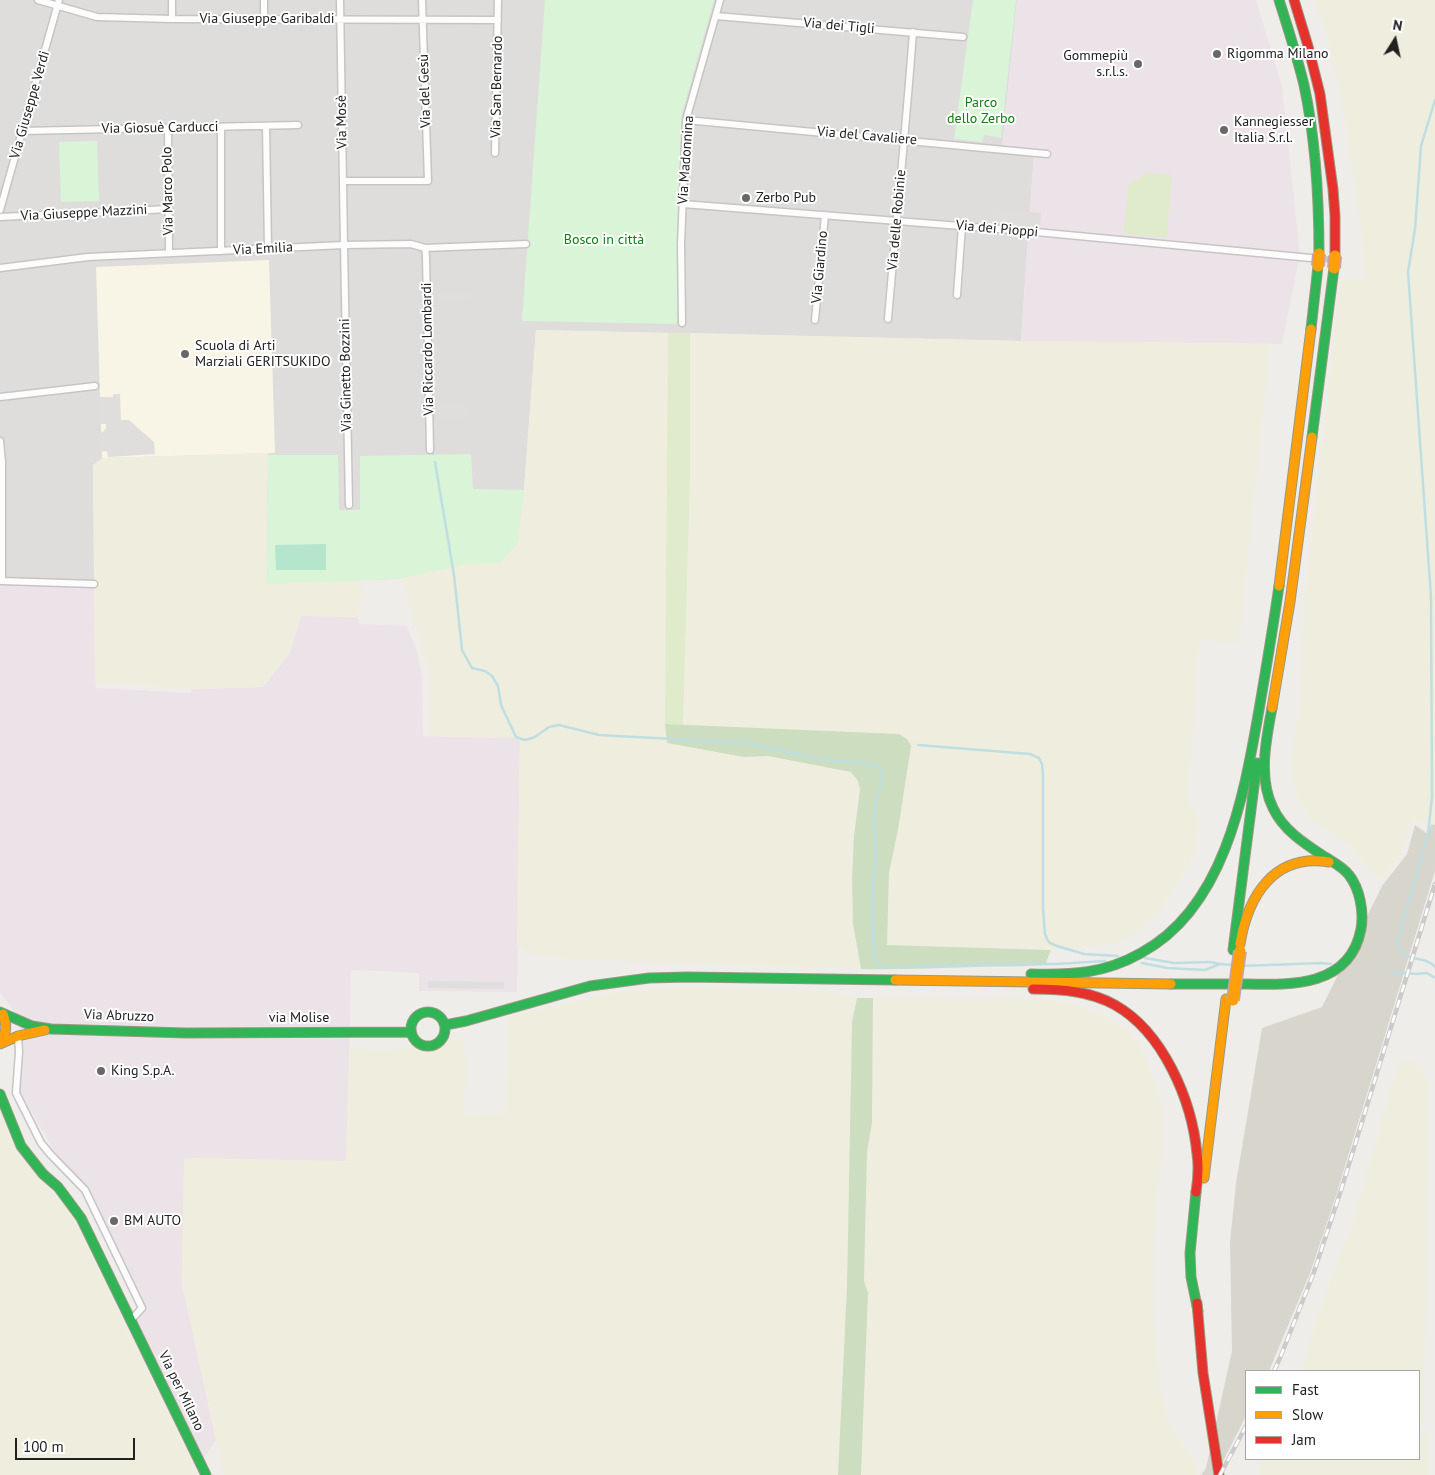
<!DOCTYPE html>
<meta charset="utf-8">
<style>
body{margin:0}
#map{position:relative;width:1435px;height:1475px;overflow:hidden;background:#efedea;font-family:"PT Sans",sans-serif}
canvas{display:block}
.legend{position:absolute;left:1245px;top:1370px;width:175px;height:90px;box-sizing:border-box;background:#fff;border:1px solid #a6a6a6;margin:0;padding:6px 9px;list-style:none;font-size:15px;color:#212121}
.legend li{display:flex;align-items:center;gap:10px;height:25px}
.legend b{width:25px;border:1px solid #a6a6a6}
.north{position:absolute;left:1370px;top:15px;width:50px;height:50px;-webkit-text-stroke:4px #fff;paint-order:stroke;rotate:10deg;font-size:14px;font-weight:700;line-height:20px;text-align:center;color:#212121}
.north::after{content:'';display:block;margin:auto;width:18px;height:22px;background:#212121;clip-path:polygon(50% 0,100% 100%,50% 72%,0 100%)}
.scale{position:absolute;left:15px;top:1438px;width:120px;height:22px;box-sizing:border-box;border:2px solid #212121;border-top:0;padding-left:6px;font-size:15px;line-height:18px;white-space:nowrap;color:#212121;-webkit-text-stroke:4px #fff;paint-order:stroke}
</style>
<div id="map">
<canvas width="1435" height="1475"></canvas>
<ul class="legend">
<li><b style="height:6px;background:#30b455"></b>Fast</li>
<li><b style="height:6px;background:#ff9f0a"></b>Slow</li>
<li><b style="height:6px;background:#e5322d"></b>Jam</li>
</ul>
<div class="north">N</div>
<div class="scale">100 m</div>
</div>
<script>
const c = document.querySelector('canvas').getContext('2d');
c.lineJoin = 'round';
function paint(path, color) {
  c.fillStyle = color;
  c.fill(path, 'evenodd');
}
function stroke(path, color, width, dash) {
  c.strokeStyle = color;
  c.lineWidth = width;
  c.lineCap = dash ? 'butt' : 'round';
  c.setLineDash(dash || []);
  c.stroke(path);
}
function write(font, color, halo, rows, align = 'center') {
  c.font = font + ' "PT Sans",sans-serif';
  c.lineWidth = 4;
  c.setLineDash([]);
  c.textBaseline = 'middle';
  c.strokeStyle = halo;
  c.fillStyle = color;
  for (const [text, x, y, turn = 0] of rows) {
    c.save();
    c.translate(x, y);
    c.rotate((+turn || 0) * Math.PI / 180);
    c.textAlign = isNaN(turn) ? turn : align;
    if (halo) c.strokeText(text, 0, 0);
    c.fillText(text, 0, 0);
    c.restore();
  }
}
const residential = new Path2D(`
 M0,0H1017L1002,149L1034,152L1021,341L536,330L524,490L517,544L468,564L396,579L267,584L93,465L94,584L2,581L0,584Z`);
const industrial = new Path2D(`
 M1017,0H1256L1282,86L1300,255L1282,344L1021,341L1034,153L1002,149Z
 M2,581L94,584L96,688L191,693L192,689L262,687L290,653L300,615L358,617L359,624L407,626L417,651L422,676L423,736L516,738L520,740L517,992L419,991V973L351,970L347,1161L182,1283L216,1440L200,1464L130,1321L142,1308L93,1195L59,1159L20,1092L23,1046L15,1013L0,992V584Z`);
const education = new Path2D(`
 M269,260L275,453L102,458L96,267Z`);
const construction = new Path2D(`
 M1435,812V871L1335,1199L1310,1273L1269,1371H1246V1416L1216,1475H1201L1206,1468L1232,1351L1230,1242L1236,1183L1262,1028L1322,1007L1382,886L1407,854L1415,825L1428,834Z`);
const farmland = new Path2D(`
 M1315,0H1435V825L1412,820L1403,848L1384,879L1377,877L1348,845L1311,820L1300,803L1294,784L1291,764L1301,698L1304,607L1340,281L1365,279L1360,220L1344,114L1329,41Z
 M536,330L668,333L665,724L667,743L744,757L768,756L851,772L858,781L860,789L854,836L853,924L861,969L568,959L530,953L517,947L520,740L516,738L423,736L430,729L431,684L427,664L401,578L468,564L500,563L517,544L524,490Z
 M690,333L1021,341L1270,344L1239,642L1199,640L1188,796L1190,803L1197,814L1199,825L1195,847L1188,867L1161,909L1148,924L1134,935L1119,943L1051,950L887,945L889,873L898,830L911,746L907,739L899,734L683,725L690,474Z
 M268,453L267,584L363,580L358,617L301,616L290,653L263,687L192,689L95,682L93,465L102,458Z
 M692,987L830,991L857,998L852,1022L847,1286L838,1475H224L182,1283L184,1158L346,1161L349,1048L384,1050L435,1044L464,1038L466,1077L462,1115L505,1113L508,1017L628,990Z
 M873,998L1044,999L1074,1005L1103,1015L1126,1029L1142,1047L1161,1102L1163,1130L1161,1159L1153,1243V1319L1162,1398L1170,1428L1194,1459L1198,1475H861L868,1293L864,1281L867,1152L872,1123Z
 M1399,1061L1415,1062L1428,1080L1424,1422H1419V1371H1302L1312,1333L1337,1262L1351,1228Z
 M0,1115L21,1158L65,1206L77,1226L197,1475H0Z
 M1419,1432L1428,1433L1429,1475H1259L1258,1468L1262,1459H1419Z`);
const grass = new Path2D(`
 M1147,173L1172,175L1167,238L1124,234L1128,186Z
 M668,333H690V474L683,725L665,724Z`);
const forest = new Path2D(`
 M665,724L899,734L907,739L911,746L898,830L889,873L887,945L1051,950L1045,965C1022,967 999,966 976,967C937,968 899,970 861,969L853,924L852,879L854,836L860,789L858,781L851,772L768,756L744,757L667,743Z
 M857,998H873L872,1123L867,1152L864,1281L868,1293L861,1475H838L847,1286L852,1022Z`);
const park = new Path2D(`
 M545,0H714L682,114L677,324L522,321Z
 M973,0H1016L1001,138L984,135L982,142L954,139Z
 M97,141L99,201L61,202L59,142Z
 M471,454L473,489L524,490L517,544L500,563L468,564L396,579L267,584L268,455H338L339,510H360V456Z`);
const pitch = new Path2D(`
 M326,544V570H276L275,545Z`);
const parking = new Path2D(`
 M994,209L1041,213L1040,228L993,224Z
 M436,294H471V299H436Z
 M113,394H120L121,420H129L154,442L155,454L108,457L107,451L100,452L98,434L103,432L106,428V424H98L97,397H113Z
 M436,405H468V418H436Z
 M428,981L504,982V989L428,988Z`);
const stream = new Path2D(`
 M1435,100L1421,146L1415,229L1408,272L1431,597L1432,797L1428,834L1397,943C1400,964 1425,954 1435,967
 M433,453V454
 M435,462L454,575L462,650L472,668L485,671L492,676L498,686L501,705L516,737L525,740L535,737L549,727L559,725L599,735L747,743L820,759L870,764L879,768L882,772L883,778L876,799L874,817L876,860L873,882L872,914L875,961L884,967H904L989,964H1056L1105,961
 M918,745L1030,754L1039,758L1042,764L1043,775V908L1045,934L1047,939L1050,943L1057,946L1084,954L1118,956
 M1145,958L1174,963L1210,962L1220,964
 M1142,963L1167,968L1205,970L1220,964L1233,965
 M1241,966L1321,963L1331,964
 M1390,972L1417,974L1427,973L1435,978`);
const streetTunnel = new Path2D(`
 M1317,259L1342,260`);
const street = new Path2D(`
 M38,0L97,17L172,19L498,20
 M172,0V19
 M340,0L344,245L349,505
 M716,16L963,37
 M264,19V0
 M686,120L1047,154
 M266,126L268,248
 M168,128L169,253
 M23,131L298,125
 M495,153L498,0
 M343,181H428L422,0
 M683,204L1036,232L1311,258
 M0,210L59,0
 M0,217L169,209
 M425,248L426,256L430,450
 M221,251V127
 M0,268L88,257L344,245L411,244L425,248L526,244
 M957,295L962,226
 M888,319C896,223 906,128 913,32
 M815,320L825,215
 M682,323L681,244L686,120L720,0
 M0,397L95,386
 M0,441L2,462V581L94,584
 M18,1036L19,1052L16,1093L41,1143L51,1155L85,1190L142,1308L130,1321`);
const fast = new Path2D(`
 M1279,0C1288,28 1297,56 1304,85C1316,141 1319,197 1319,254
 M1311,329L1318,266
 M1312,437L1334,268
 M1233,950L1257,763
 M1031,974C1072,975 1104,974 1141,953C1225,908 1244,795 1259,710C1266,669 1273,628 1279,586
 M1171,984C1195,984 1219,984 1243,984C1289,985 1350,988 1361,929C1364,912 1360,889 1349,875C1343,867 1333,862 1325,857C1305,844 1283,830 1273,808C1258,778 1266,740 1272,708
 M411 1029a17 17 0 1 1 34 0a17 17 0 1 1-34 0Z
 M0,1012L32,1026L51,1029L186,1033L411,1032
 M445,1025L466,1021L590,986L649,978L687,977L895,980
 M0,1094L21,1146L43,1174L58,1187L81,1218L206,1475
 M1196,1192L1190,1253L1191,1277L1198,1311`);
const slow = new Path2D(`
 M1279,586L1311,329
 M1272,708L1290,602L1312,437
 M1240,944C1248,896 1274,853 1329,862
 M895,980L1171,984
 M0,1043C7,1033 7,1025 3,1014
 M0,1044L18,1036L45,1030
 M1204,1178L1226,999`);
const jam = new Path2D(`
 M1294,0L1308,46L1320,94L1333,189L1335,216V256
 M1033,989C1061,989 1090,991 1115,1005C1163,1032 1192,1100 1197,1154C1199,1166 1198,1179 1196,1192
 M1197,1303L1203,1373L1219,1475`);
const rail = new Path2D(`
 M1274,1371L1280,1358L1314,1272L1342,1187L1435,884
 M1220,1475L1246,1426`);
const slowBridge = new Path2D(`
 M1318,266L1319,254
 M1334,268L1335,256
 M1233,1000L1240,951`);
const markers = [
 [1217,54,5,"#696867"],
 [1138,64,5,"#696867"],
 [1224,130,5,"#696867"],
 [746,198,5,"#696867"],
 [185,354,5,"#696867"],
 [101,1071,5,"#696867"],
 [114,1221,5,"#696867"]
];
const streetNames = [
 ["Via Giuseppe Garibaldi",267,19],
 ["Via dei Tigli",839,26,5],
 ["Via San Bernardo",497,87,-89],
 ["Via del Gesù",425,91,-92],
 ["Via Giuseppe Verdi",30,105,-74],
 ["Via Mosè",342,122,-91],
 ["Via Giosuè Carducci",160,128,-1],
 ["Via del Cavaliere",867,136,5],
 ["Via Madonnina",686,160,-86],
 ["Via Marco Polo",168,191,-91],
 ["Via Giuseppe Mazzini",84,213,-3],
 ["Via delle Robinie",897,220,-85],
 ["Via dei Pioppi",997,229,5],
 ["Via Emilia",263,249,-3],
 ["Via Giardino",820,267,-85],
 ["Via Riccardo Lombardi",428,349,-91],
 ["Via Ginetto Bozzini",346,375,-91],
 ["Via Abruzzo",119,1016,2],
 ["via Molise",299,1018],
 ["Via per Milano",181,1391,64]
];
const poiNames = [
 ["Rigomma Milano",1227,54],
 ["Gommepiù",1128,56,"right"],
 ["s.r.l.s.",1128,72,"right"],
 ["Kannegiesser",1234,122],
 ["Italia S.r.l.",1234,138],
 ["Zerbo Pub",756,198],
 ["Scuola di Arti",195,346],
 ["Marziali GERITSUKIDO",195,362],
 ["King S.p.A.",111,1071],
 ["BM AUTO",124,1221]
];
const parkNames = [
 ["Parco",981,103],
 ["dello Zerbo",981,119],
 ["Bosco in città",604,240]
];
paint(residential, '#dedddb');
paint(industrial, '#ece3e9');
paint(education, '#f8f5e7');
paint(construction, '#d8d6cc');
paint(farmland, '#efeede');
paint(grass, '#dfebca');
paint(forest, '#cdddc0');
paint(park, '#daf4d7');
paint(pitch, '#b6e5cd');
paint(parking, '#dfdedd');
stroke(stream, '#bedee2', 2.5);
stroke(streetTunnel, '#c6c4c2', 6, [6, 3]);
stroke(street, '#c6c5c4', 9);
stroke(fast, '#9a9982', 11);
stroke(slow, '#9a9982', 11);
stroke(jam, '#9a9982', 11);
stroke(street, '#fdfcfc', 6);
stroke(fast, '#30b455', 9);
stroke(slow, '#ff9f0a', 9);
stroke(jam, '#e5322d', 9);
stroke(rail, '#cbcbcb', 4.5);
stroke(rail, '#fff', 2.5, [8]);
stroke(slowBridge, '#c4a2af', 14, []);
stroke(slowBridge, '#ff9f0a', 11);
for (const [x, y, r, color] of markers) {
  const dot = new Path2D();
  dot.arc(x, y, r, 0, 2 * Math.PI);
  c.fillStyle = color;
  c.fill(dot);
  stroke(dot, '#fff', 2);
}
write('14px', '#212121', '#fff', streetNames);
write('14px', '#212121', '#fff', poiNames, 'left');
write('14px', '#0e810d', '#fff', parkNames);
</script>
